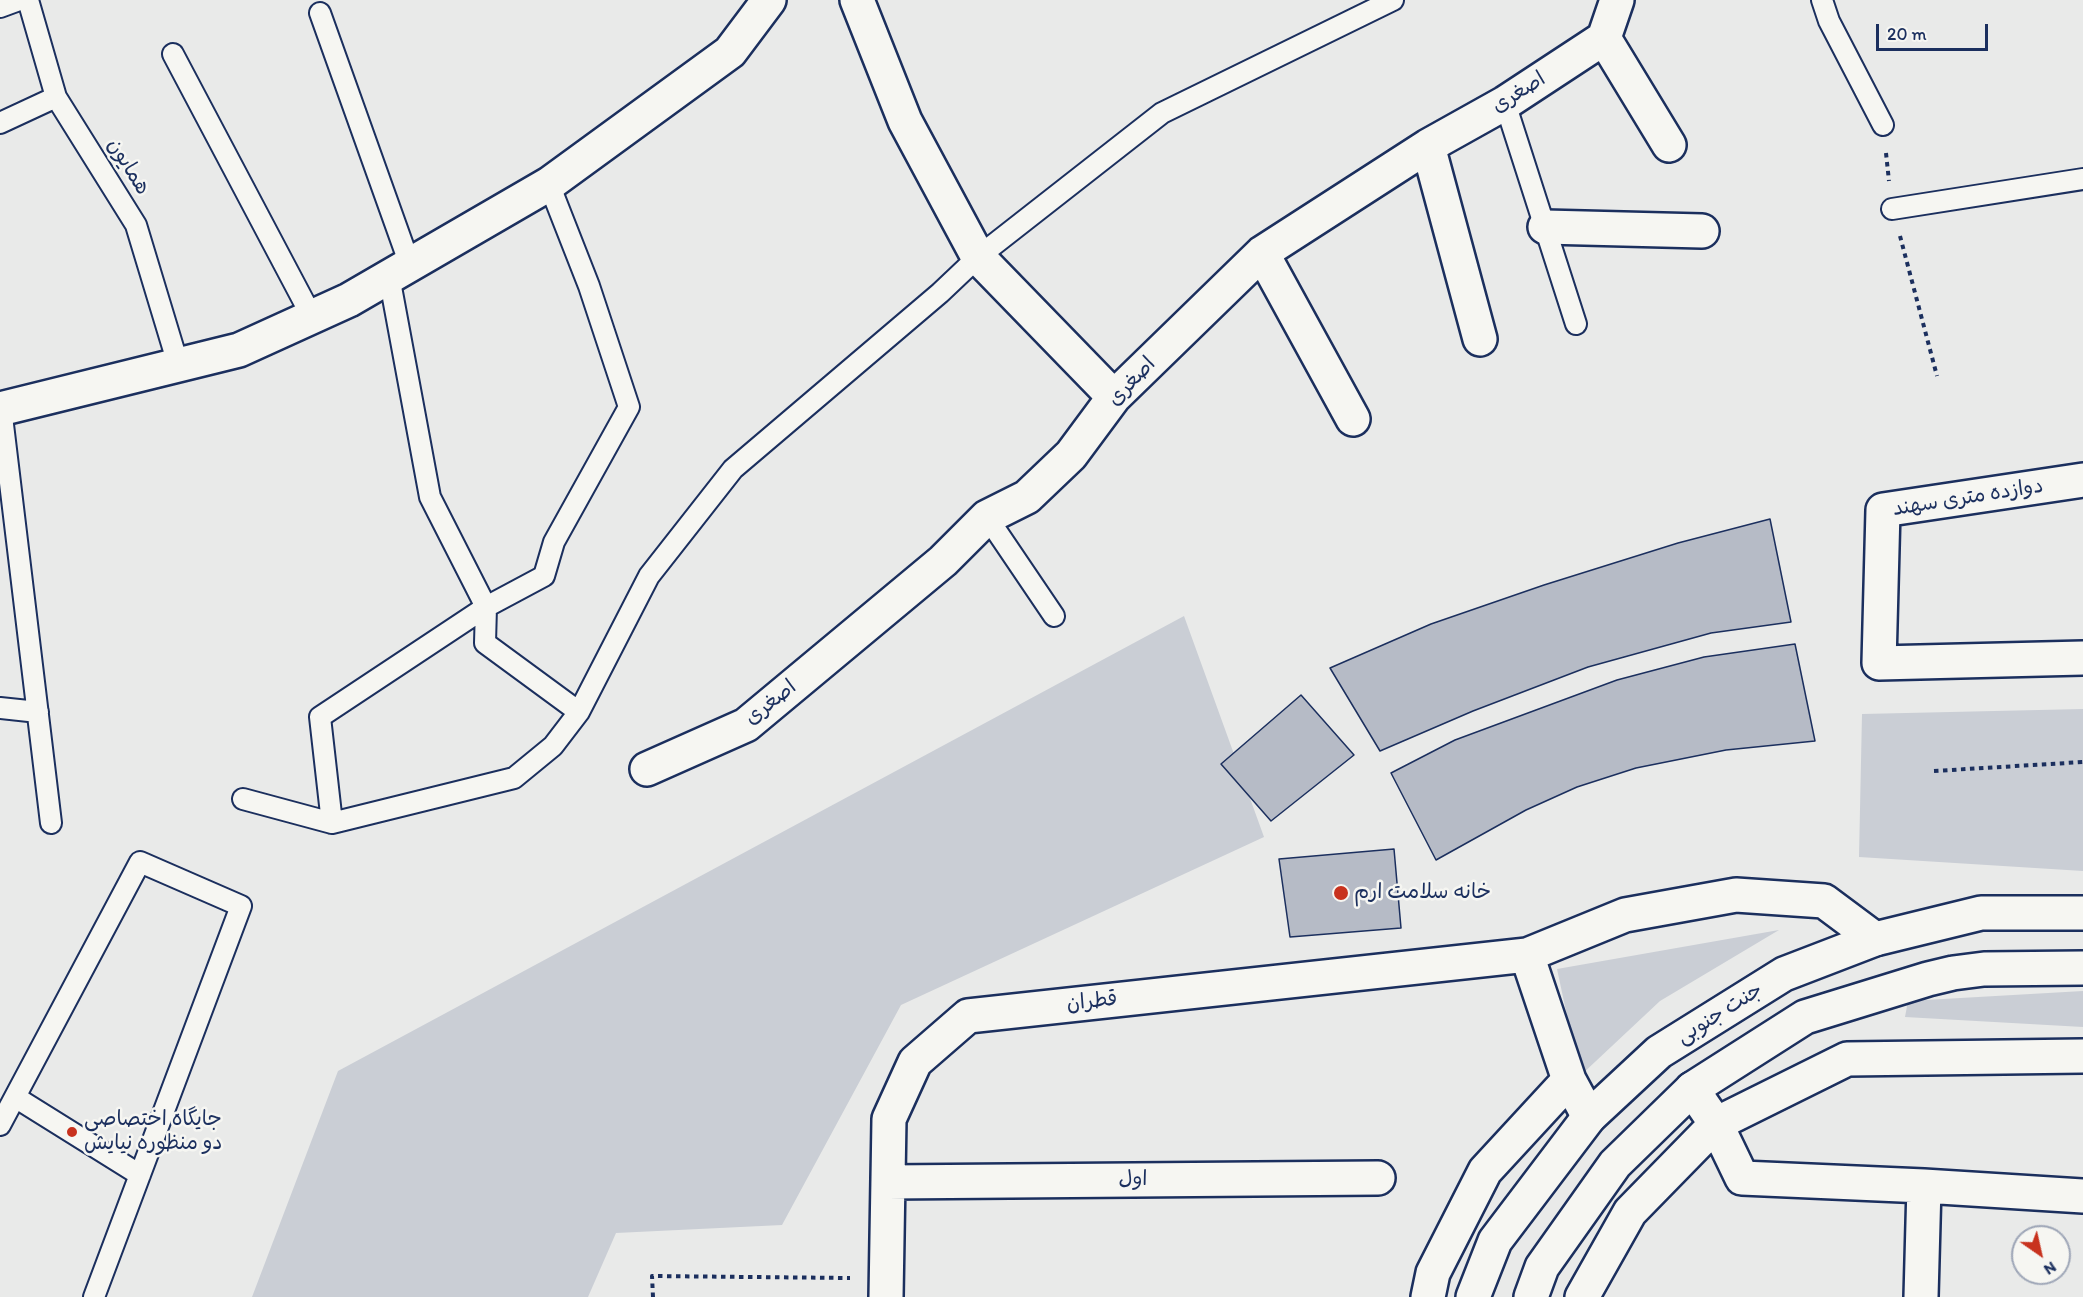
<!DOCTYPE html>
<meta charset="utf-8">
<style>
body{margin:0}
#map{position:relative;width:2083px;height:1297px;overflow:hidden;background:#e9eae9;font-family:Itim,sans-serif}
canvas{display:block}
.north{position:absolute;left:2011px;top:1225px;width:60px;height:60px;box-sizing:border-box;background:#f6f6f2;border:2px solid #9ea6b7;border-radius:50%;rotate:146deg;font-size:16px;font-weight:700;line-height:24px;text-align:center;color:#1b2f5e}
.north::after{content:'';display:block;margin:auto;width:21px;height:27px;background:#c8321e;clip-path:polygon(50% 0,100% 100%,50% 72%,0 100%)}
.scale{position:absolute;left:1876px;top:24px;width:112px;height:27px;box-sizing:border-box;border:3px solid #1b2f5e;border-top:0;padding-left:8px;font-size:18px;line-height:21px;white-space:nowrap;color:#1b2f5e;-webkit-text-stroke:4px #f6f6f2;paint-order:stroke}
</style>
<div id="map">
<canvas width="2083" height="1297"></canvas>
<div class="north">N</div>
<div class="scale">20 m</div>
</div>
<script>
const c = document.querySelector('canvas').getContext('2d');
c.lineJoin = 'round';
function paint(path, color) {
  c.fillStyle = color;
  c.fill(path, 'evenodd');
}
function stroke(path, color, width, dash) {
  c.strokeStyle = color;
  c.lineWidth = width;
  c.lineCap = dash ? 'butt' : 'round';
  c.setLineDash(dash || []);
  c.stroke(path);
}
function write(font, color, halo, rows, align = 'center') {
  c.font = font + ' Itim,"Playpen Sans Arabic",sans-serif';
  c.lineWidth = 5;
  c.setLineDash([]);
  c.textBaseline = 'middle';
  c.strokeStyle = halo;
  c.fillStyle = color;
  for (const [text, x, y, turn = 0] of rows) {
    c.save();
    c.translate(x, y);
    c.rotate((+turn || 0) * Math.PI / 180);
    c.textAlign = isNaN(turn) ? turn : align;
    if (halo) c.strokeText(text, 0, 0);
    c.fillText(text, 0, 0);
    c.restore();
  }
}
const green = new Path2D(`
 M1184,616L1264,837L901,1005L782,1225L616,1233L588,1297H252L338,1071Z
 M2083,709V871L1859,857L1862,714Z
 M1779,930L1660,1001L1580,1076L1557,969Z
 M2083,991V1027L1905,1017L1908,1001Z`);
const building = new Path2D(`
 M1770,519L1791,622L1711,633L1588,667L1473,711L1380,751L1330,668L1431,624L1544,585L1678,543Z
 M1795,644L1815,741L1726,750L1636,768L1577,787L1526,810L1436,860L1391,773L1455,740L1617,680L1704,657Z
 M1301,695L1354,755L1271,821L1221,764Z
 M1394,849L1401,928L1290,937L1279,859Z`);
const path = new Path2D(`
 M1886,153L1889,181
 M1900,236L1937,376
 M1934,771L2083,762
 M653,1297L652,1276L850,1278`);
const service = new Path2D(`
 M28,0L56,97L136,225L178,364
 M1822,0L1829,21L1883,125
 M0,7L19,0
 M320,13L410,265
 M173,54L312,317
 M1505,103L1576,324
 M0,123L56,97
 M1892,209L2083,179
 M389,276L430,497L486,607L485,643L579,712
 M1,408L51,823
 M987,517L1054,616
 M0,708L38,712
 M243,799L332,823L514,778L553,746L579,712L649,576L733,469L940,293L978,257L1162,113L1393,0
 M332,823L320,717L486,607L544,576L554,542L629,407L589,286L549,184
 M15,1097L140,1175
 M0,1125L140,862L241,906L94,1297`);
const minor = new Path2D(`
 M857,0L905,121L978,257L1114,397
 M1604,38L1669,145
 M1428,146L1480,339
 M1545,227L1702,231
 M1262,253L1353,419
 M0,409L239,350L349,300L549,184L730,52L769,0
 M2083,480L1883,510L1879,663L2083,658
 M647,769L746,725L943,561L987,517L1027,497L1071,455L1114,397L1262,253L1428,146L1505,103L1604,38L1617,0
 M1692,1089L1716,1124L1742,1178L1924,1186L2083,1196
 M1589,1117L1569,1080L1527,955L1625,915L1736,895L1824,901L1875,939
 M888,1182L1378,1178
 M886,1297L889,1119L915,1062L968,1016L1527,955
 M1428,1297L1433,1273L1485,1171L1569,1080
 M1582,1297L1630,1212L1716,1124L1847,1059L2083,1056
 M1921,1297L1924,1186`);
const secondary = new Path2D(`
 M1473,1297L1495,1241L1589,1117L1659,1052L1784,974L1875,939L1981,913H2083
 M1531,1297L1542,1267L1615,1164L1692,1089L1805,1017L1928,979L1953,973L1984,969L2083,968`);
const markers = [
 [1341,893,8,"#c8321e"],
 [72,1132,6,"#c8321e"]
];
const streetNames = [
 ["اصغری",1519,93,-32],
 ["همایون",128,167,58],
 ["اصغری",1132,382,-46],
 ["دوازده متری سهند",1968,498,-9],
 ["اصغری",771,703,-38],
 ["قطران",1092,1002,-6],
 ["جنت جنوبی",1720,1014,-32],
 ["اول",1133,1180]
];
const poiNames = [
 ["خانه سلامت ارم",1354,893],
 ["جایگاه اختصاصی",84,1120],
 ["دو منظوره نیایش",84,1144]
];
paint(green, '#caced5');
paint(building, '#b6bbc6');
stroke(building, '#1b2f5e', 1.5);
stroke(service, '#1b2f5e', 24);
stroke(minor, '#1b2f5e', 38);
stroke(secondary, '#1b2f5e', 38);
stroke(path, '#1b2f5e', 4, [4.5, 4.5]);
stroke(service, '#f6f6f2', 20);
stroke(minor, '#f6f6f2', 33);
stroke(secondary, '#f6f6f2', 33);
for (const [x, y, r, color] of markers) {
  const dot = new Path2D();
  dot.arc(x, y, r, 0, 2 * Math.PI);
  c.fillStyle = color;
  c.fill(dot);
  stroke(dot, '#f6f6f2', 2);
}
write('21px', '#1b2f5e', '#f6f6f2', streetNames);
write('21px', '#1b2f5e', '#f6f6f2', poiNames, 'left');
</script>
